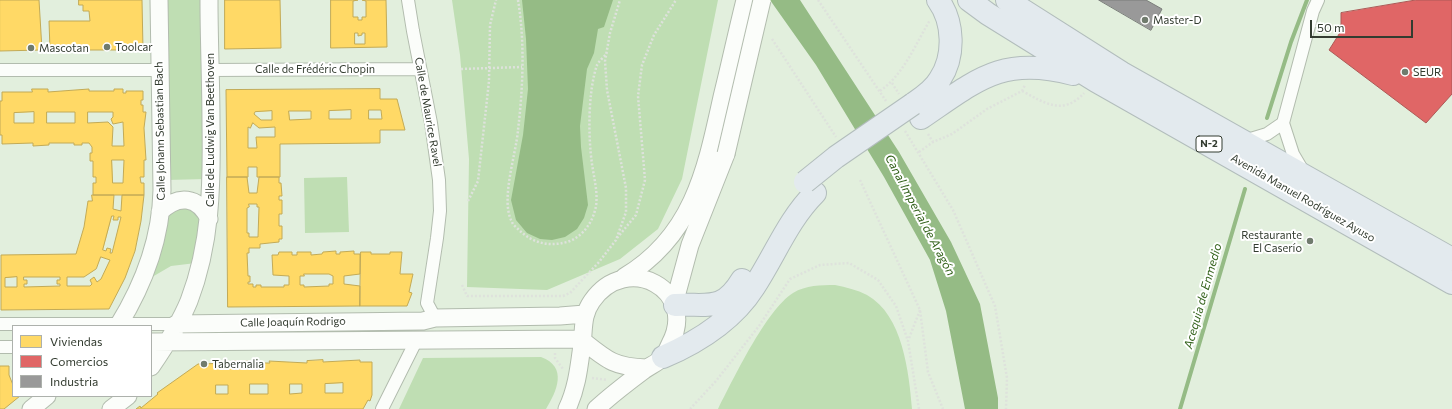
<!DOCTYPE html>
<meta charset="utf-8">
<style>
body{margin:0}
#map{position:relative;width:1452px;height:409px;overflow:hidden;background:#e2efdd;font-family:Commissioner,sans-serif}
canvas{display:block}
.legend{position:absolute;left:12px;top:325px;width:140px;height:72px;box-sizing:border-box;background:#fff;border:1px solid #adb1ac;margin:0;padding:5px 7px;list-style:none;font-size:12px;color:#333c30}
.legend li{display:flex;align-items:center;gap:8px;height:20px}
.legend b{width:20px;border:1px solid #adb1ac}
.scale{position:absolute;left:1310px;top:20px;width:103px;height:18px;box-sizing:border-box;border:2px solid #333c30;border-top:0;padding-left:5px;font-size:12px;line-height:14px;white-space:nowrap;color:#333c30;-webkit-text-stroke:3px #fff;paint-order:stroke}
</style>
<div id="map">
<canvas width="1452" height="409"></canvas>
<ul class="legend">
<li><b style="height:11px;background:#ffd966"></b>Viviendas</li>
<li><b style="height:11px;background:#e06666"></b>Comercios</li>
<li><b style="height:11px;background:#999"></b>Industria</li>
</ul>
<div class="scale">50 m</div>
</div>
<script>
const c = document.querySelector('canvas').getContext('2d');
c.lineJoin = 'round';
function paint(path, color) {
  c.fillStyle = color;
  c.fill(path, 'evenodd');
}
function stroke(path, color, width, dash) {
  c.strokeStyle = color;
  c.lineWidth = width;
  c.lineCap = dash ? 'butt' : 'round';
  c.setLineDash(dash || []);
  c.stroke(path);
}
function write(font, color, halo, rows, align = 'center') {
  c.font = font + ' Commissioner,sans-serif';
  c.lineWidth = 4;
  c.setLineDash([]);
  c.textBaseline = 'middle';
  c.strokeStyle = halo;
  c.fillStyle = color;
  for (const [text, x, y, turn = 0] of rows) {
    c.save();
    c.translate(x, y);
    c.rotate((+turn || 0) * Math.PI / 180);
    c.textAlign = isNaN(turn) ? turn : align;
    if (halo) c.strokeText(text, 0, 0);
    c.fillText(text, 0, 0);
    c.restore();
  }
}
const green = new Path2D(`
 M165,0H204L206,179L167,180Z
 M452,0H718L682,179L658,229L620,259L547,290L467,287L469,159L460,55Z
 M347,177L349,232L305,233L304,178Z
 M177,205L200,213L196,263L171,266L147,280L164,219Z
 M835,285C846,287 857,290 867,295C903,315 909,373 912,409H718C733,380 766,310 793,293C806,285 821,285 835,285Z
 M541,357C568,367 557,391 546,409H399L423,358Z`);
const water = new Path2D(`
 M522,0H613L604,27L598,29L594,53L587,69L580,126L581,147L588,205L584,218L577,229L565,237L552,240L540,239L527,233L516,220L511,200L523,135L528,89L526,39Z
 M770,0H800L899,152L951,242L980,304L998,398V409H965L946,311L930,260L884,177L816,65Z`);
const homes = new Path2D(`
 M0,0H39L42,50L0,51Z
 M79,0H142L143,50H50L49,21H90L89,11H83V5H79Z
 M225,0H280L281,48L225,49Z
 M331,0H358L353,1V17H358V20H362V17H366V1L362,0H386L387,47L331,48ZM355,33H358V36L362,35V33H365V44H355Z
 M32,89H48V92L89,89V91H114V89H123V93H126V91H143V100H141V105H143V112H146L144,128L146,160H144V177H140L141,183H144V195H93V183H96V177H93V161H90V153H92V147L89,143H82V145H74V143H49V145L33,146V143L2,144V135H0V101H2V92H32ZM34,112V123H14V113ZM47,112H75V123H47ZM88,112H113V117L111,119L113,124L123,122L124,146H112L113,127L108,122L88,123ZM112,160H124L123,183H113Z
 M380,89V99H397L405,130H380V143L280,144V177H257V167H248V177H227L226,90ZM351,110V119H329V111ZM369,110H381L382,119H369ZM272,111V120H261L254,114L255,112ZM289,111H311V119L290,120ZM253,123L259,128L275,127V137H256L257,148H248V127L250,128Z
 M227,177H247L249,193H257L259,177H279V183H281L282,196H279V200H282V214H279V226H282V239H279V242L260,244V248H249V253H247L248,276H250V282H248V284H253V287H256V285H261V287H284V285H289V276L273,275L272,255H278L279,252H292V255H297V252H311V255L322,254L323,252L336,251V254H340V252L354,251V254H360V274L344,276V284L360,286V306L228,307ZM249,204H257V207H259L258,237H249V233H247V208L249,207ZM304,274H329L333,276V284H329V286L304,287V285H300V276H304Z
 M92,195H114L113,209L121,211L122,195H144L141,221L135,251L125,278L109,309L1,310V255L76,254L84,227L88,201H92ZM112,216H114L113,220H118V217H121L112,253H110L111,249L107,248L106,251L103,250ZM101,257L110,260L101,279L97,282L94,277L90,280L92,284L90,286H67V277H84L96,269ZM17,277V287H5V278ZM24,277H60V280H57V284H60V286L24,287V284H27V280H24Z
 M361,252H371V254H390V252H402L400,274H413L409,292L412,293L407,306H360Z
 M323,360V362L360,360V362H372V395L370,401L368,400L363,409H136L140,406L141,408L158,394L157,393L198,364L232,363V361H248V363H270L269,361L307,363V361ZM343,383V393H325V384ZM250,384H268V394H250ZM290,384H302V393L290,394ZM216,385H228V394H216Z
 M0,366H9V375L13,385V396H20L4,409H0Z`);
const shops = new Path2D(`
 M1416,0H1452V94L1426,123L1329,50L1341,31V13Z`);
const industry = new Path2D(`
 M1099,0H1146L1162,9L1151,30Z`);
const stream = new Path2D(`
 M1267,118L1291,42L1307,0
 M1180,409L1245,189`);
const path = new Path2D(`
 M518,0C525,42 523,88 518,130C516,155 500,200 512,222C513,225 516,227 518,229C532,243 548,247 567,242C583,237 593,222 596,206C598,192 594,178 592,164C588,136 588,91 597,65C599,61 604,57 607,53
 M818,0L886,101
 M772,39L836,137
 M461,69L522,67
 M892,83L899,94
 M880,91C904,74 915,45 930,20
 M1022,91C1045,103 1063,116 1084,93
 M905,131L953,210L995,306L1007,378L1006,409
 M928,134L933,142
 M919,152L933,142L952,134L987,109L1022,91L1025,85
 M860,180L920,310L928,372L943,409
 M468,201L478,181L489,81L490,25L496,0
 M617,238L636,215L645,180L638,96L642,65L654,35L676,0
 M462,285L467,296H563L570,293L599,262L616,240L626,212V188L607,90L605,61L610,33L620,0
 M555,353V358L563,369
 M592,378L607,380
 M690,409L716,381L759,326L790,279L820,265L849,263L878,280L896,306L908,341
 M919,409L908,341L920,310`);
const street = new Path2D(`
 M408,0L413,31L431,123L439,180L440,211L437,238L427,303L435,318
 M0,70H160
 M210,70L420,69
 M1244,141L1267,134L1283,123
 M1303,171L1293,154L1283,123L1313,11L1318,0
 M0,324H176
 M0,347H13
 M382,409L416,341`);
const secondary = new Path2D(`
 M160,212C178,194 198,196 209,219
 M624,277C693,236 706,170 722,97C730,65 737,32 745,0
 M674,304L690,245L726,154
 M176,324L423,321L435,318L560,316L585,314
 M118,326C144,284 161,239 162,190L159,0
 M582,340C607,360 614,367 646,368
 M151,342L582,339
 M151,367C164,348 180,323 189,301C211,244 212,185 211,125C211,83 209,42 209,0
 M31,409L47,396
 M111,409L128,396
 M567,409C577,388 579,367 582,345C584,329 582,315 592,301C627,251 699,290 670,344C668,348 666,354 663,357C658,363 649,366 643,371C627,383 611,395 596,409`);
const highway = new Path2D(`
 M969,0L988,14L1096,81L1452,283
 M1007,0L1122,73L1452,259
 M913,104C923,97 934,90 940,79C955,56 954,22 938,0
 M921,118C977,80 1002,55 1073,74
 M675,305C707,303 722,313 742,280
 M663,357C698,342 733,320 754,287C775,255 788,220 815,193`);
const secondaryBridge = new Path2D(`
 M726,154L762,0`);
const highwayBridge = new Path2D(`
 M805,182L836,157L913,104`);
const markers = [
 [1145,20,4,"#707b6d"],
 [107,47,4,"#707b6d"],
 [31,48,4,"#707b6d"],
 [1405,72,4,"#707b6d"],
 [1310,241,4,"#707b6d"],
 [204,364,4,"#707b6d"]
];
const shields = [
 [1209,144,26]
];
const shieldNames = [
 ["N-2",1209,144]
];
const poiNames = [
 ["Master-D",1153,20],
 ["Toolcar",115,47],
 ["Mascotan",39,48],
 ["SEUR",1413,72],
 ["Restaurante",1302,235,"right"],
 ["El Caserío",1302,248,"right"],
 ["Tabernalia",212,364]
];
const streetNames = [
 ["Calle de Frédéric Chopin",315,69],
 ["Calle de Maurice Ravel",428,112,80],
 ["Calle de Ludwig Van Beethoven",210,130,-90],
 ["Calle Johann Sebastian Bach",160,131,-91],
 ["Avenida Manuel Rodríguez Ayuso",1303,198,30],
 ["Calle Joaquín Rodrigo",293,322,-1]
];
const waterNames = [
 ["Canal Imperial de Aragón",920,215,62],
 ["Acequia de Enmedio",1203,296,-74]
];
paint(green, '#bfdeb3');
paint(water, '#95bb85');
paint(homes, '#ffd966');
stroke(homes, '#c2aa56', 1);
paint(shops, '#e06666');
stroke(shops, '#ac5956', 1);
paint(industry, '#999');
stroke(industry, '#7a7d7a', 1);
stroke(stream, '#95bb85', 4);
stroke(street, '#b2bcae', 14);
stroke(secondary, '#b2bcae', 19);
stroke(highway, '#b2bdbc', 24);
stroke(path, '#dee2dc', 2.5, [2, 2]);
stroke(street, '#fbfdfa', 12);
stroke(secondary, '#fbfdfa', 17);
stroke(highway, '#e3eaee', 22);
stroke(secondaryBridge, '#b2bcae', 19, []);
stroke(highwayBridge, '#b2bdbc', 24, []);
stroke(secondaryBridge, '#fbfdfa', 17);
stroke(highwayBridge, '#e3eaee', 22);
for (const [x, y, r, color] of markers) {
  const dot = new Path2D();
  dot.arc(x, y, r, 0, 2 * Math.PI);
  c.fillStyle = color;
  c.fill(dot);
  stroke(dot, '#fff', 1.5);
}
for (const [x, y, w] of shields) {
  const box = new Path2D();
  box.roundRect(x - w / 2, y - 8, w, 16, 3);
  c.fillStyle = '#fff';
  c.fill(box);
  stroke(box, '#333c30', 1);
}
write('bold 10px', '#333c30', null, shieldNames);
write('11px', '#333c30', '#fff', poiNames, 'left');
write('11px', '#333c30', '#fff', streetNames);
write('italic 12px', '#33621b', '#fff', waterNames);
</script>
